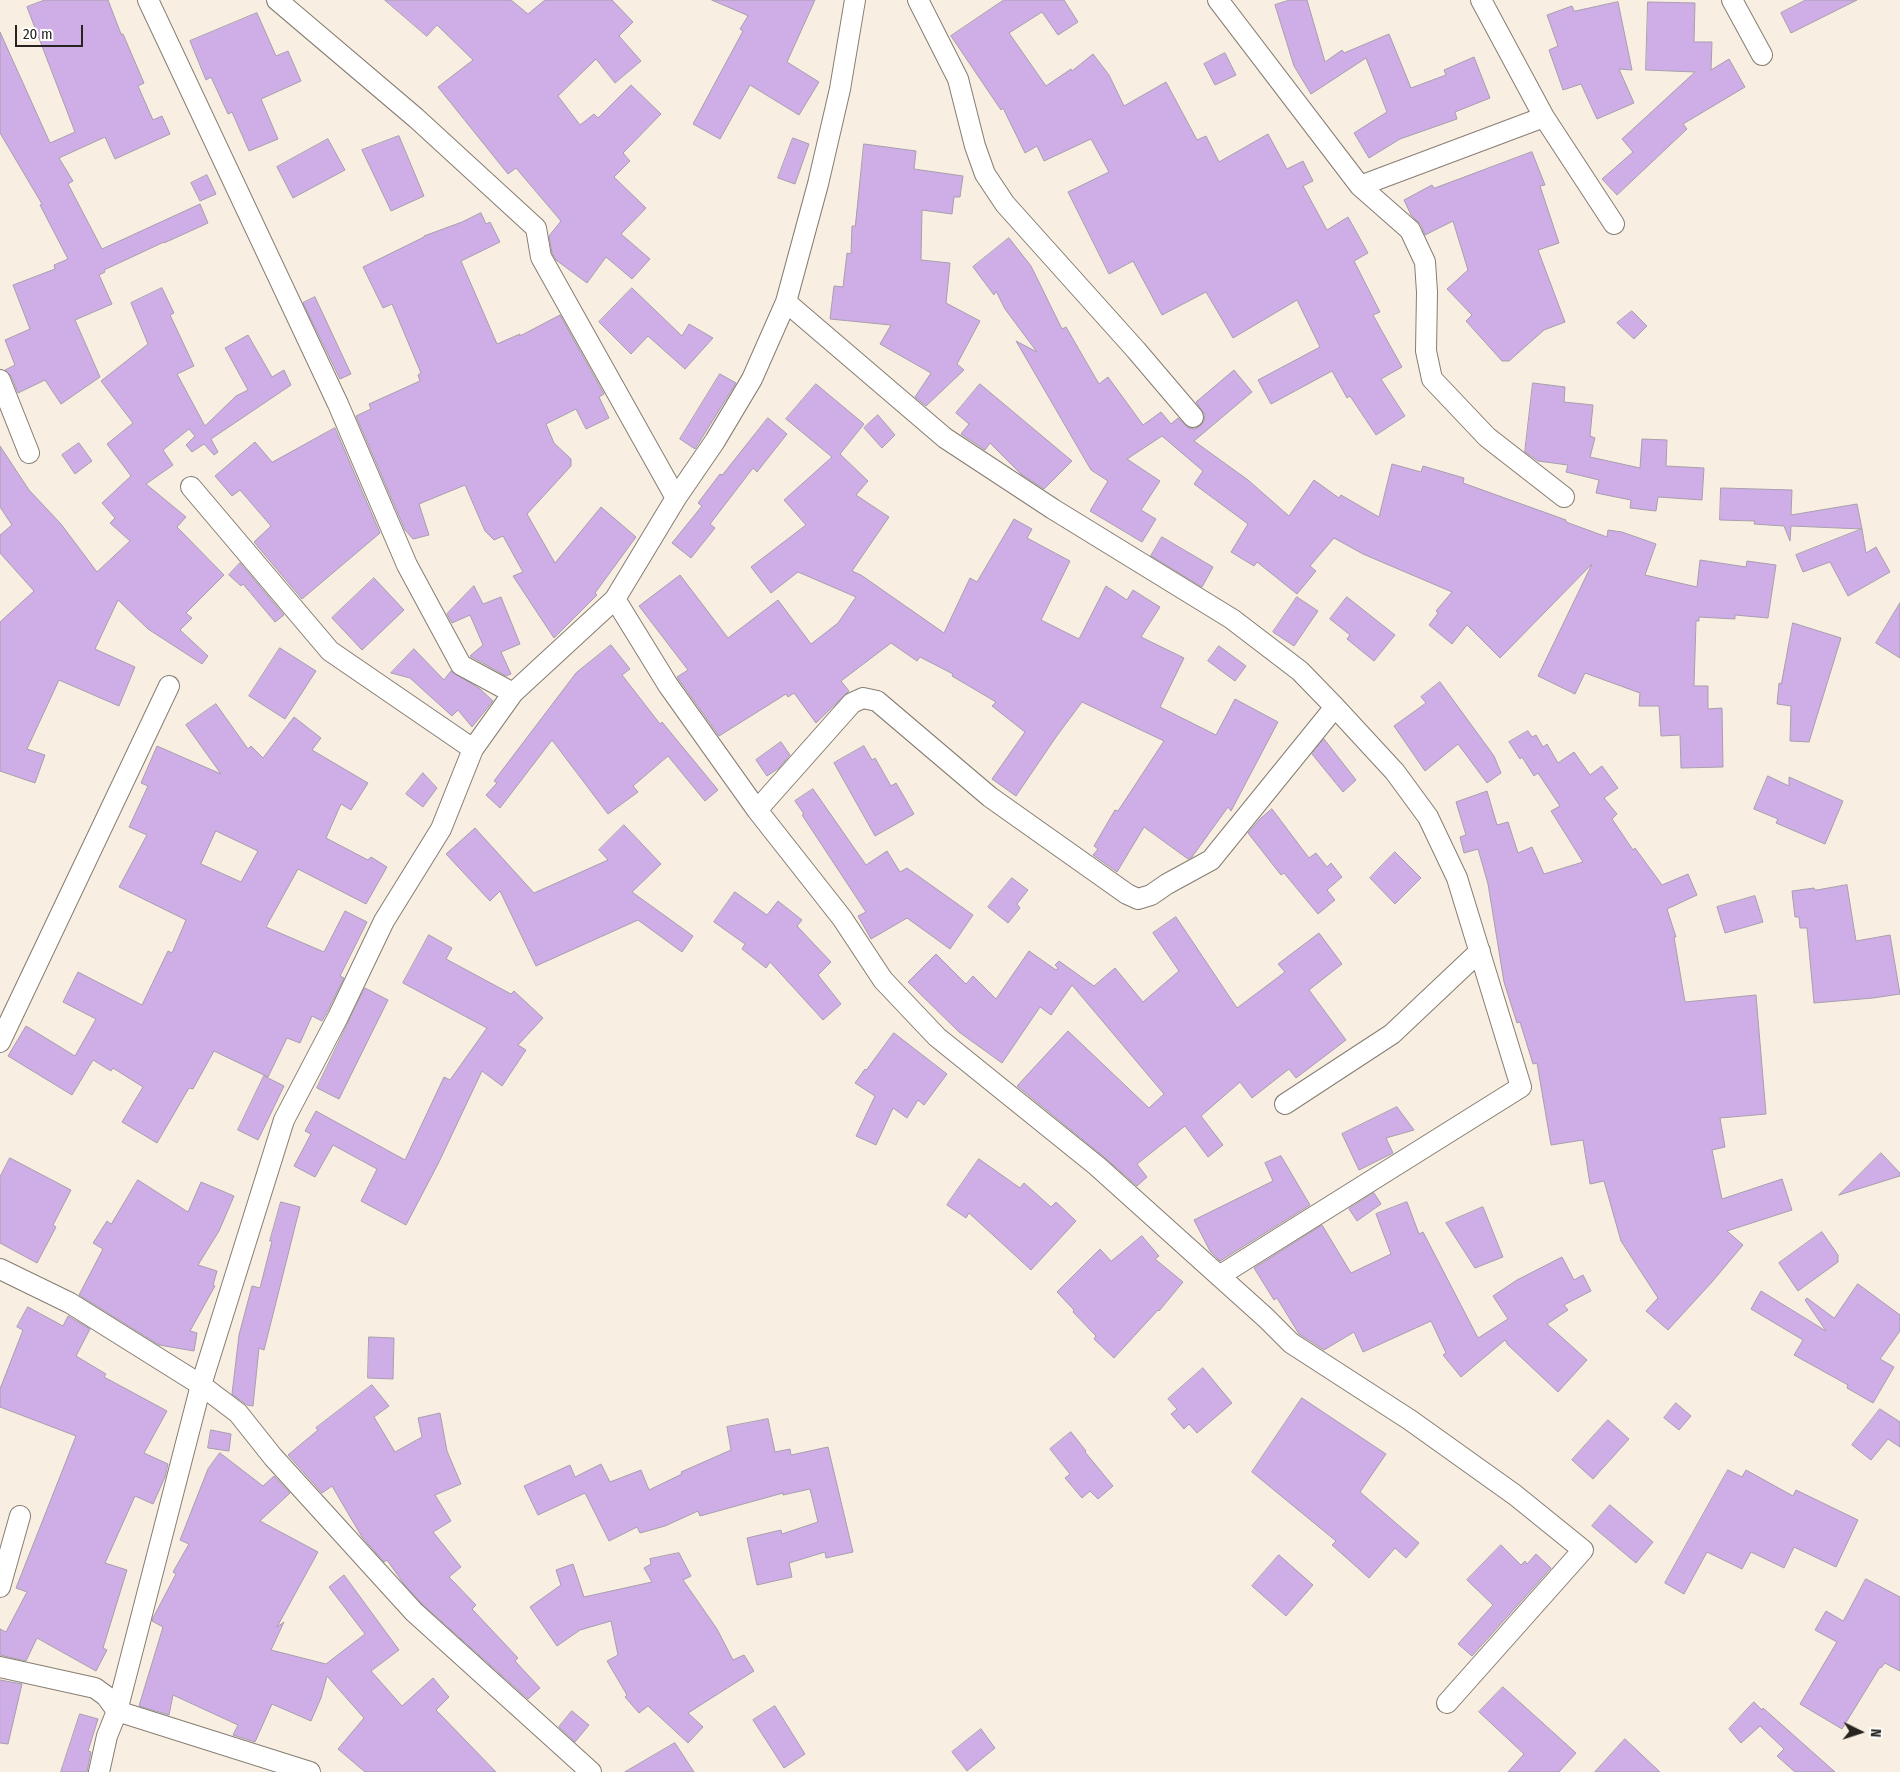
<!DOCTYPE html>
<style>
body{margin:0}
#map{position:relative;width:1900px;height:1772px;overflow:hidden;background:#f8eee1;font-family:"Fira Sans Condensed",sans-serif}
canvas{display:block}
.north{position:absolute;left:1835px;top:1707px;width:50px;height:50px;-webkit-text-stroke:4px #fff;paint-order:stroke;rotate:94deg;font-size:14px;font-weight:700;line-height:20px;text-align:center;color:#27241f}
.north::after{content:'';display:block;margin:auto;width:18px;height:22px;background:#27241f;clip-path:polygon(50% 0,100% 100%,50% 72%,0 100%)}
.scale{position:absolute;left:15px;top:25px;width:68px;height:22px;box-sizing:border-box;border:2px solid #27241f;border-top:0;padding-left:6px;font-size:15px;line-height:18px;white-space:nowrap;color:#27241f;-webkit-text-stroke:4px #fff;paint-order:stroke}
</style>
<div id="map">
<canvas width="1900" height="1772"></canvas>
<div class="north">N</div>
<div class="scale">20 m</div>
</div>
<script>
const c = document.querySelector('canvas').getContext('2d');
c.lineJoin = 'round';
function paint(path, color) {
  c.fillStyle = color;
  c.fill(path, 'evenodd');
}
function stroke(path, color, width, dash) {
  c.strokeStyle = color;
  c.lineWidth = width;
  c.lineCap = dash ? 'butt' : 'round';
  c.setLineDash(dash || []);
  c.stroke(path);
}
const building = new Path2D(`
 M45,0H108L121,34H123L144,83L138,86L153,120L162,116L170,134L115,159L105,137L59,158L73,181L68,184L102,249L200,204L208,223L164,243V242L104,270L105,272L99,275L112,304L75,320L100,377L61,404L45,380L18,393L11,376L5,370L15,365L5,340L30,329L13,285L55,269L54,265L68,259L40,205L42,204L0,133V32L50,143L75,132L27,7Z
 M385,0H511L528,14L545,0H612L633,22L619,36L641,61L615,83L596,59L558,96L580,125L594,114L598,118L631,85L661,114L623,153L630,161L614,177L646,208L621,234L650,259L632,279L606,257L587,283L556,260L552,253L549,236L561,221L516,168L508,174L438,87L473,60L437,25L427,36Z
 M712,0H815L787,62L819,82L799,115L750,85L720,139L693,124L743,31L740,29L748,16Z
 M1004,0H1064L1078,22L1058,35L1042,12L1009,33L1046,86L1071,69L1072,71L1093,54L1109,75L1124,106L1166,82L1197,140L1206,136L1219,162L1268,134L1287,169L1303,161L1313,181L1303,186L1327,230L1348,217L1368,253L1354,261L1380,312L1373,315L1402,367L1381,379L1405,416L1376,435L1350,396L1347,398L1332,371L1271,404L1258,380L1320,347L1297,300L1233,338L1206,292L1162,315L1133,261L1109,274L1068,192L1109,172L1091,139L1044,161L1037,146L1025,153L1003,108L1001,110L951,36Z
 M1290,0H1307L1325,62L1342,50L1344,53L1389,34L1411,88L1446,75L1444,70L1474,57L1490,98L1455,112L1457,119L1400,139L1369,158L1354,133L1387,112L1366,58L1311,94L1294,66L1275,5Z
 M1806,0H1857L1791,33L1781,13Z
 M1618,2L1632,70L1619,69L1634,103L1597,119L1581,84L1563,90L1549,50L1558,46L1547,15L1572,6L1574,11Z
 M1648,2L1695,3L1694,42H1712L1711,70L1729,59L1745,87L1683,124L1687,129L1617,195L1602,179L1633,152L1622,139L1695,72L1646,70Z
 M257,13L276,56L288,51L301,81L261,99L278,139L249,151L232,112L228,114L211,77L206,80L190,41Z
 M1225,53L1236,75L1215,85L1204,64Z
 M399,136L424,196L391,211L362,150Z
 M793,138L809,144L795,184L778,178Z
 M328,139L345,170L293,198L277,167Z
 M864,144L916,151L914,169L963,176L960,197H954L952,214L922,210L921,260L950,263L946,303L980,321L957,364L964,370L926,406L915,397L931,373L880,344L891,325L830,319L834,286L843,287L847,253L851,254L852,226H855Z
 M1532,152L1545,185L1540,186L1559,243L1538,250L1565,322L1544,330L1509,361H1502L1466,321L1472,315L1447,289L1468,270L1453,221L1425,235L1421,225L1411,215L1404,200L1432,185L1434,188Z
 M207,175L216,194L200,201L191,183Z
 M481,213L486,224L490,222L500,242L461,261L497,344L520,334V336L560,315L604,394L599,397L609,418L586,429L576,409L546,424L554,443L571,459V466L527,514L555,563L601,507L636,537L595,593L597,595L554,638L513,576L523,572L503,536L494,540L485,531L465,485L419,504L429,535L413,539L405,530L356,416L371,409L369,404L420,381L418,375L421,373L392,304L383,308L363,267L424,237V236L462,222Z
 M1009,238L1031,266L1062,329L1066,327L1099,384L1108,377L1143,425L1161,412L1171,424L1178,418L1189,428L1195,429L1200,426L1204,421L1205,415L1196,402L1234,370L1252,392L1194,441L1248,480L1289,516L1314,480L1339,498L1341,495L1379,517L1392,464L1421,472L1423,466L1464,478L1463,483L1566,520V522L1607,537L1608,530L1622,532L1656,544L1645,575L1697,587L1700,560L1746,567L1747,561L1776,565L1768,618L1735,615V619L1699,617V621H1696L1694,686H1708V709L1722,708L1723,767L1681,768L1680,735L1661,736L1659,706H1639L1640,693L1585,673L1575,694L1538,676L1592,564L1500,658L1467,625L1452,644L1429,625L1438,613L1436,611L1452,592L1363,554L1334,538L1310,566L1316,571L1297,594L1257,562L1254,566L1231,552L1248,524L1194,484L1203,471L1162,436L1127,459L1160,481L1141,510L1156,519L1142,542L1090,511L1108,481L1091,470L1016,341L1037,352L1005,309L996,291L994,295L973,267Z
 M162,288L174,313L170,315L194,366L177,374L205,426L236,396L248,390L225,348L248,335L272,377L284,370L291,385L211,439L218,452L214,455L204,444L192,452L186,445L195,436L189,429L163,450L173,465L146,484L186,517L177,527L224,575L186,613L192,618L180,630L208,656L202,664L148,629L118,600L95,649L135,667L119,706L59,680L27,749L45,755L35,783L0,771V622L34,591L0,553V535L12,525L0,507V446L29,490L61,524L97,572L130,541L110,523L115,518L102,503L131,476L107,444L133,423L101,381L148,344L131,303Z
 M632,288L682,336L689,324L713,338L685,369L648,336L631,354L599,322Z
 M315,297L351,374L340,379L303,303Z
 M1632,311L1647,326L1634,339L1617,323Z
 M720,374L736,383L695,449L680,439Z
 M1533,383L1565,387L1564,402L1593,405L1590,436L1595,438L1590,457L1640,468L1642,439L1667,440L1666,466L1704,468L1702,500L1658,497L1656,511L1630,508L1631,500L1596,493L1599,480L1566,472L1568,465L1538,461L1525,452Z
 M816,384L864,424L840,454L868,481L856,495L889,517L852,571L861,575L944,633L970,578L977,582L1014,519L1032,529L1027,538L1070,561L1041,620L1079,639L1106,586L1127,600L1133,590L1160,607L1141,637L1184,658L1160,707L1216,735L1235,699L1278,722L1231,811L1228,807L1192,857L1188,859L1144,827L1117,872L1093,855L1098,849L1094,846L1115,810L1118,811L1164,741L1082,702L1056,737L1016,796L992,779L1025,732L992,706L996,702L952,676L953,674L920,657L917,661L891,643L841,681L849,691L816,723L794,693L788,697L786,694L719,736L677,677L688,670L639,606L680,575L728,638L778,600L811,644L838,623L856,597L798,572L771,593L751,567L806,525L784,500L832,457L786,419Z
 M980,384L1072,461L1044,489L1021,474L990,443L985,450L961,434L969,424L956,413Z
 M878,415L895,435L882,448L864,428Z
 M768,418L787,434L757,472L753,468L710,524L715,528L691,558L672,543L702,506L698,503L720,474L722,475Z
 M335,428L380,533L302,599L254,542L271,526L240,490L232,496L215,476L255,442L272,462Z
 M79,443L92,461L75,474L62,455Z
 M1721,488L1792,490L1791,515L1857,504L1862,529L1791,526L1790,541L1784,526L1754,524L1755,521L1720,520Z
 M1862,529L1866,553L1876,547L1890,572L1848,596L1830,562L1803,572L1796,555Z
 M1162,537L1213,567L1202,587L1151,556Z
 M240,563L284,615L275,622L243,584L241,586L229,575Z
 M374,578L404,610L362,650L332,618Z
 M474,586L483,604L501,597L520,644L501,652L511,674L506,676L470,656L483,645L470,615L452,623L447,614Z
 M1297,597L1318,611L1294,646L1273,632Z
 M1347,597L1395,635L1374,661L1347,639L1350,635L1330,619Z
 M1900,603V658L1876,643Z
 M1793,623L1841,638L1809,742L1790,741L1791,706L1777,704L1779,683L1781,684Z
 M611,645L630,669L622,675L660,724L662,722L718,790L705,801L668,756L633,786L638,792L608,814L552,740L500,808L486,795L497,783L494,781L576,673Z
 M1219,646L1246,666L1235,681L1208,661Z
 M280,648L316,671L285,719L249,696Z
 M414,649L444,680L451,671L480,689L493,701L472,727L458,710L452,716L410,678L391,673Z
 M1440,682L1494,756L1501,773L1487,783L1458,744L1425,771L1394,726L1426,703L1421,697Z
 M216,704L248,749L251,746L263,758L294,717L321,738L312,750L368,783L351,810L341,804L326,838L368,860L371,857L387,867L366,904L298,869L266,927L324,952L345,911L367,922L340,976L344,978L327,1012L322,1021L312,1016L300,1043L287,1038L268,1077L214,1051L193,1089L189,1088L157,1143L122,1122L143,1087L113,1068L111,1071L93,1060L72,1095L8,1056L26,1026L75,1056L96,1019L63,1002L78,972L142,1005L168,951L172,953L186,920L119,887L147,835L129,827L148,786L141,783L157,746L221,774L186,725ZM216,831L258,851L241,882L201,864Z
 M1528,731L1532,737L1536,735L1543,747L1547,744L1558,763L1574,752L1590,775L1602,766L1618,788L1604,798L1617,814L1612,819L1633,850L1635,848L1662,885L1688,874L1697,895L1667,909L1676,937H1674L1685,1002L1756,995L1766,1114L1720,1118L1725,1147L1712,1150L1722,1199L1782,1179L1792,1210L1727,1231L1743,1245L1712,1282L1668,1330L1646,1311L1658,1298L1621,1241L1604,1181L1590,1184L1583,1140L1551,1145L1537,1063L1533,1064L1520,1022L1517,1023L1504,982L1488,884L1478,849L1464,853L1460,837L1466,835L1456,802L1487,791L1497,825L1508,822L1518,853L1532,847L1544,874L1583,862L1551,811L1560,806L1538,773L1534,776L1522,757L1520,759L1509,742Z
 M1324,739L1356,780L1343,792L1312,754Z
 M781,742L790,755L779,768L767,776L756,760Z
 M864,746L872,760L875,758L891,786L896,783L914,814L875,836L834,763Z
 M423,773L437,788L423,807L406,794Z
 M1768,776L1789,786V777L1843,801L1825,844L1776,823L1778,819L1754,809Z
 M813,789L866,865L887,851L900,872L907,868L973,915L950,949L907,918L871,939L858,916L866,912L802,815L804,814L795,801Z
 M1272,809L1309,858L1316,853L1327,867L1331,863L1342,877L1327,890L1335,900L1318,914L1284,873L1281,875L1248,833L1260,819Z
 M624,825L661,864L632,892L693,936L682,952L638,920L536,966L500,891L490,901L446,854L475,828L534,893L608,860L599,850Z
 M1395,852L1421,878L1395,904L1370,878Z
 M1012,878L1028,890L1017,904L1020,908L1008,923L988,907Z
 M1847,885L1856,941L1890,935L1900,994L1873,998L1814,1003L1807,928H1800L1799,917H1795L1792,891L1814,888L1815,890Z
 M735,892L767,915L778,901L802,920L797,926L831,962L818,975L841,1004L823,1020L770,962L766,968L742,949L745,944L714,922Z
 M1755,896L1763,922L1725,933L1717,907Z
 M1176,917L1237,1008L1285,972L1278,964L1319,933L1342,964L1309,990L1346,1040L1296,1078L1289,1069L1252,1098L1240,1082L1201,1116L1223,1145L1208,1157L1185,1126L1137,1164L1147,1177L1137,1186L1104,1157L1017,1086L1068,1031L1149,1108L1164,1094L1072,985L1051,1015L1040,1007L1002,1063L959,1032L908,982L936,954L966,984L973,976L996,999L1029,951L1056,970L1058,968L1055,965L1059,961L1094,986L1115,968L1143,1002L1179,971L1153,933Z
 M429,935L452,948L446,959L511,994L514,991L543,1018L518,1045L526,1050L502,1086L482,1071L438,1164L406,1225L361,1201L377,1169L333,1145L315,1177L294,1166L311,1134L305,1131L316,1111L405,1160L444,1077L450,1080L487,1028L403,983Z
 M365,988L388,1000L339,1099L317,1088Z
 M894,1033L947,1074L924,1105L918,1100L907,1118L893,1108L876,1145L856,1136L875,1096L855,1083L865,1069L866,1070Z
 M264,1076L284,1086L258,1140L238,1130Z
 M1397,1107L1414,1130L1386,1138L1393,1153L1359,1170L1342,1134Z
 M1881,1153L1900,1173V1176L1839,1195Z
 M1281,1156L1310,1205L1220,1261L1210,1251L1194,1220L1273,1181L1265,1163Z
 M10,1158L71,1190L53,1225L56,1227L37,1263L0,1243V1177Z
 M979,1159L1020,1188L1024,1183L1051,1207L1056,1202L1076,1221L1031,1270L969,1213L966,1218L947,1205Z
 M138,1180L188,1212L201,1182L234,1196L219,1231L198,1265L217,1271L213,1285L215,1286L190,1331L197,1333L194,1351L159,1345L79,1295L103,1249L93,1243L107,1221L111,1224Z
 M1374,1193L1381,1204L1357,1221L1349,1209Z
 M281,1202L300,1207L264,1350L259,1348L253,1406L247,1405L232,1394L239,1335L252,1286L260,1288L272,1241H270Z
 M1407,1202L1419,1234L1423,1232L1478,1338L1508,1319L1493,1296L1517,1280L1562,1257L1574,1280L1583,1275L1591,1291L1564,1305L1568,1310L1547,1324L1587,1360L1558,1392L1508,1345L1505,1340L1461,1377L1443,1355L1446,1353L1431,1321L1363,1352L1354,1332L1324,1350L1299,1334L1277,1298L1274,1300L1254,1268L1322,1225L1351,1273L1391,1254L1376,1214Z
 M1483,1207L1503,1257L1475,1268L1446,1223Z
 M1822,1232L1838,1255V1262L1798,1291L1779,1263Z
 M1142,1236L1159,1256L1155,1259L1183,1282L1159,1311L1158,1310L1114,1358L1094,1339L1096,1336L1073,1312L1074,1310L1057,1292L1100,1249L1111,1261Z
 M1858,1284L1900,1315V1331L1880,1359L1894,1367L1873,1403L1847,1388L1848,1385L1794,1355L1803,1340L1751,1309L1761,1291L1826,1331L1805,1300L1807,1298L1834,1318Z
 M28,1307L63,1326L68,1316L90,1329L76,1356L106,1374L104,1377L167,1411L144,1453L168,1464L165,1477L153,1504L135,1496L105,1563L127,1570L103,1648L107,1650L96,1671L37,1638L26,1661L0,1655V1629L6,1632L27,1592L16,1588L76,1436L0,1407V1389L23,1330L17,1327Z
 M369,1337L394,1338L393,1379L368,1378Z
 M1203,1368L1232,1403L1197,1433L1189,1424L1184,1429L1171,1414L1177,1409L1168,1399Z
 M372,1385L389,1406L374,1417L395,1452L422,1437L418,1418L440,1413L447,1451L461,1484L435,1495L451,1521L433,1532L461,1567L449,1577L476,1605L472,1609L518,1658L515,1661L540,1688L528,1699L422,1604L404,1584L387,1560L384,1562L362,1537L332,1486L322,1493L288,1455L318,1430L316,1428Z
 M1302,1398L1386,1454L1360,1492L1419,1543L1406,1558L1395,1548L1369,1578L1332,1545L1336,1541L1252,1472Z
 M1676,1403L1691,1416L1679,1430L1664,1418Z
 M1880,1409L1900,1422V1447L1888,1439L1871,1460L1852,1445Z
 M768,1419L775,1452L790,1449L791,1455L828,1447L853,1552L826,1558L825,1552L789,1563L792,1577L757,1585L747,1538L781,1530L782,1534L818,1522L810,1489L783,1495V1493L700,1516L698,1511L665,1526L640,1533L637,1527L609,1541L585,1493L538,1515L524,1486L570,1465L575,1477L601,1464L610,1482L641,1470L649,1490L682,1474L681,1472L731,1450L727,1427Z
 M1608,1420L1629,1439L1593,1479L1572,1460Z
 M211,1430L231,1434L229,1451L208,1448Z
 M1071,1432L1086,1451L1085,1452L1113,1486L1098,1499L1090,1491L1082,1498L1065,1478L1070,1474L1050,1449Z
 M220,1453L263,1486L274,1476L290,1493L260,1521L318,1552L277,1627L284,1622L271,1650L326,1664L365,1634L329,1587L344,1575L399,1650L371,1671L402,1706L433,1678L449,1697L436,1710L496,1772H365L338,1749L364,1718L327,1676L321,1698L311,1721L272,1704L255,1742L233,1735L238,1725L173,1695L169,1715L139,1706L163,1627L152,1621L153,1618L176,1574L173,1572L189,1544L180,1540L208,1469Z
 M1728,1470L1742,1477L1746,1470L1793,1496L1796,1490L1858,1520L1836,1567L1794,1547L1784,1568L1751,1552L1742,1569L1707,1552L1684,1594L1665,1583Z
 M1610,1505L1653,1542L1636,1563L1592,1526Z
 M1501,1545L1521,1565L1525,1561L1527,1564L1536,1554L1551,1568L1472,1656L1458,1644L1493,1605L1467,1580Z
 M679,1553L691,1576L683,1580L717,1629L733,1660L744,1655L754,1671L688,1713L703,1727L688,1743L648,1706L639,1713L625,1697L627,1695L607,1661L618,1655L611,1621L580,1630L557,1646L530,1607L561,1585L556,1570L573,1564L584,1597L652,1582L644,1568L651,1564L650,1559Z
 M1279,1555L1313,1585L1286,1616L1252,1586Z
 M1866,1579L1900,1597V1671L1885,1663L1881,1668L1880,1667L1842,1729L1800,1704L1837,1642L1815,1630L1826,1611L1843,1621Z
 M0,1680L22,1684L8,1744L0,1743Z
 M1503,1687L1576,1753L1559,1772H1508L1524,1754L1479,1712Z
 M1754,1702L1762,1710L1763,1708L1835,1772H1795L1777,1756L1784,1749L1760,1726L1741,1743L1729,1729Z
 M775,1706L805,1754L784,1768L753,1720Z
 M572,1711L589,1725L575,1742L559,1727Z
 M80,1714L98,1719L88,1751L91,1752L87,1772H61Z
 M981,1729L995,1748L967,1771L952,1752Z
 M1625,1739L1660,1772H1595Z
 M675,1743L694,1772H625Z`);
const street = new Path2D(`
 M148,0L338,404L407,565L461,665L513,693
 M277,0L416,118L536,228L541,257L676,498
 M918,0L958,79L975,146L985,174L1005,204L1136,350L1193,417
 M1218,0L1360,186L1410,230L1425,262L1427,292L1426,351L1432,379L1487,437L1564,497
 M1481,0L1544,117L1614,224
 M1732,0L1762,55
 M1360,186L1544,117
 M786,302L945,438L1053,509L1232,619L1300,671L1335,707L1395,772L1428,817L1457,878L1521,1087L1219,1276
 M0,380L29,453
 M191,487L330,651L473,749
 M615,599L668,685L757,810L842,918L883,980L937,1037L1097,1166L1266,1318L1291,1343L1410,1420L1515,1495L1583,1550L1447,1703
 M757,810L852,703L863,698L877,701L990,797L1127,894L1138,899L1151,895L1167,884L1211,860L1335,707
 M0,1042L169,686
 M1285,1104L1392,1034L1480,951
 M0,1269L70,1303L201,1385L238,1413L273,1457L414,1612L591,1772
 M0,1587L20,1516
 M0,1667L95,1688L106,1696L117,1711L310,1772
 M99,1772L107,1736L117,1711L201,1385L284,1120L338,1017L384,921L441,829L473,749L513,693L615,599L676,498L715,441L752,379L786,302L818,184L840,89L855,0`);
paint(building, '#cfade6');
stroke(building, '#a79fad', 1);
stroke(street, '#867d72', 22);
stroke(street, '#fff', 20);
</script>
